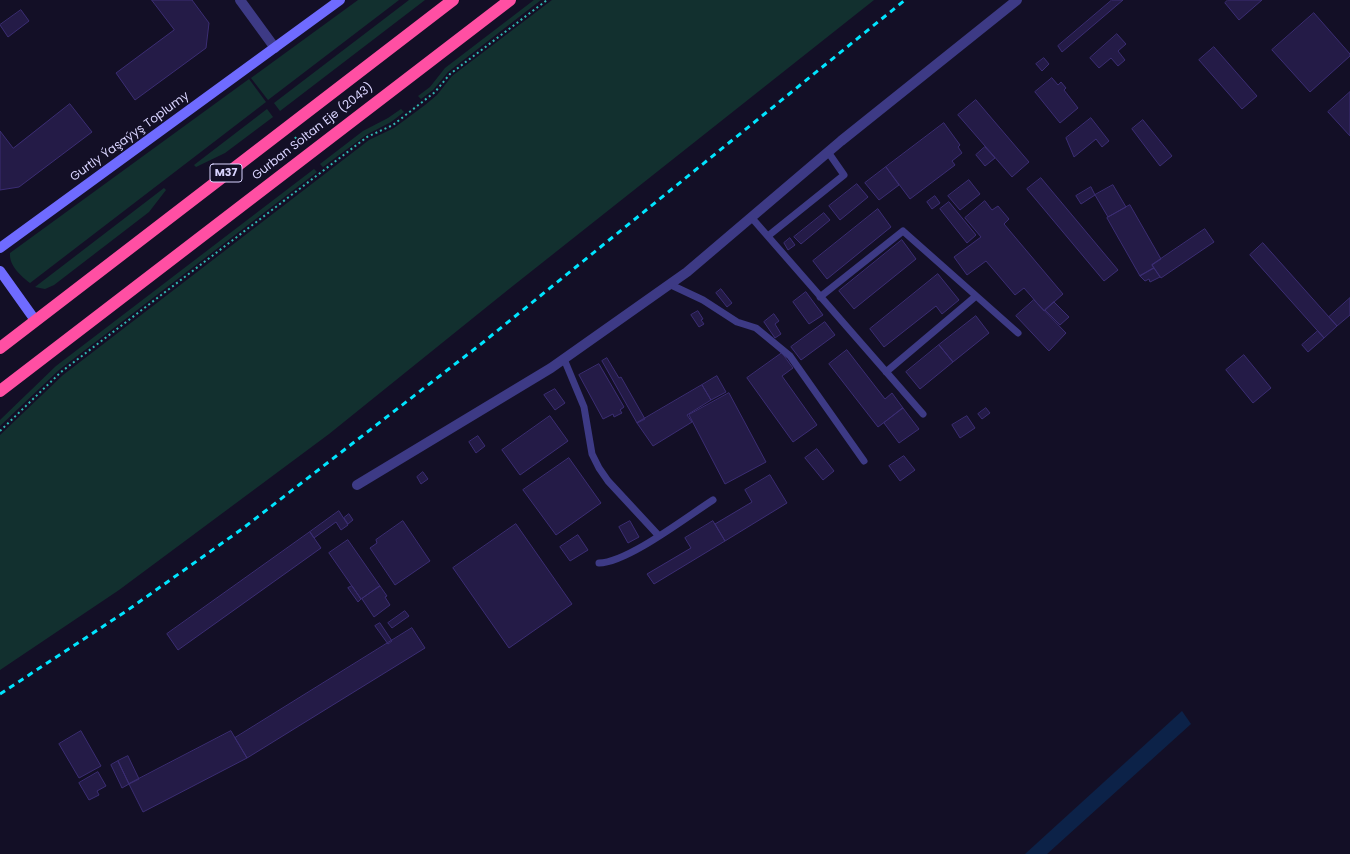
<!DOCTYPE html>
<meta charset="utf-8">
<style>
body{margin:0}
canvas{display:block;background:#130f26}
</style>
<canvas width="1350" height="854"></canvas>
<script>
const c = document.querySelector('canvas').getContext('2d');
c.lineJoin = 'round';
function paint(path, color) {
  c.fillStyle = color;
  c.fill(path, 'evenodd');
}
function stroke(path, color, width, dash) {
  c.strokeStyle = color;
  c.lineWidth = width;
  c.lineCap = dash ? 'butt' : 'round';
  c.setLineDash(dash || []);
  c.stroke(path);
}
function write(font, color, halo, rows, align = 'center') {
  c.font = font + ' Poppins,sans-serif';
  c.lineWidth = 3;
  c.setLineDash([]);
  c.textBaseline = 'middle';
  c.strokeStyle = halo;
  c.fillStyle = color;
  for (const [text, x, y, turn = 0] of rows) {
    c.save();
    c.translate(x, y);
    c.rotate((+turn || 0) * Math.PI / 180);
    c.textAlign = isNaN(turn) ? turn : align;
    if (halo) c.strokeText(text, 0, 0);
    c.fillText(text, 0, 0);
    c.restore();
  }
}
const green = new Path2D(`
 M358,0H399L268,100L251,78Z
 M409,0H425L280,111L274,103Z
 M534,0H541L448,72L433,90L421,99L418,96L430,87L445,68Z
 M552,0H874L509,289L329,434L119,590L0,670V435L63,375L369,140L394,128L425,105L437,95L452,76Z
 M249,79L266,102L30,283C21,276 9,266 10,253Z
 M267,109L273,117L225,153L196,167L194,165Z
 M401,109L404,112L391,122L366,135L323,167L320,164L363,131L388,118Z
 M314,169L317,172L59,370L0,426V420L56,366Z
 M164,188L166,190L149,212L54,285L45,289L35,287Z`);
const water = new Path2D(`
 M1182,711L1191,724L1047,854H1025Z`);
const building = new Path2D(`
 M152,0H192L209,23L206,48L135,100L116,73L174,30Z
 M1112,0H1123L1062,52L1058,46Z
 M1228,0H1262L1239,20L1225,3Z
 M21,10L29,21L8,37L0,25Z
 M1314,13L1350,54V56L1310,92L1272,50Z
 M1117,34L1126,44L1118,51L1125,60L1118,66L1111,58L1099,68L1090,58Z
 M1214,47L1257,96L1242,109L1199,60Z
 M1044,58L1049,64L1042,71L1036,64Z
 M1052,78L1058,85L1061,82L1066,88L1064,90L1078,108L1060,123L1035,92Z
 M1350,92V136L1328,112Z
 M976,100L1029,162L1012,177L958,115Z
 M70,104L92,132L19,187L0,190V131L13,148Z
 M1091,118L1109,141L1102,147L1096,139L1074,157L1066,138Z
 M1143,120L1172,156L1160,166L1132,129Z
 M944,123L960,145L958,147L962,153L952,161L955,165L910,199L886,167Z
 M985,147L995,158L985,166L976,155Z
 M886,167L899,185L879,200L865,183Z
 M1041,178L1118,270L1104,281L1027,189Z
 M969,180L980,194L960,210L948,196Z
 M857,184L868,197L840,220L829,206Z
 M1113,185L1126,207L1108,217L1095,195Z
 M1091,187L1095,195L1081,204L1076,196Z
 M935,196L940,203L932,209L927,202Z
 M985,201L992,210L998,206L1009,219L1004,224L1063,294L1044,311L1024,288L1015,295L986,261L967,275L954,257L981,237L965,218Z
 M949,202L976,235L967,243L940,209Z
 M1130,205L1161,259L1152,265L1154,268L1140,276L1107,218Z
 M878,209L891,227L827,279L813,261Z
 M824,213L830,220L801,244L794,237Z
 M1205,229L1214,242L1161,278L1152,265Z
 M790,238L795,245L788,250L784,243Z
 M902,240L916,259L854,309L839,291Z
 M1263,243L1337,326L1324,338L1250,255Z
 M1154,268L1160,277L1150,282L1149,279L1145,281L1140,276Z
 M938,274L959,300L942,314L936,306L884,347L870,329Z
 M721,289L732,303L727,307L716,293Z
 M806,292L823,315L809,324L793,302Z
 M1350,298V315L1337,326L1329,317Z
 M1034,300L1066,333L1049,351L1016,316Z
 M1054,302L1069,317L1060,325L1045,310Z
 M698,311L703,319L701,320L704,324L699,327L691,315Z
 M774,314L779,321L775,324L781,334L775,338L764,322Z
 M976,316L989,333L953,362L939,345Z
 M825,322L835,335L801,360L791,347Z
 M1318,331L1324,338L1308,352L1302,345Z
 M939,345L953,362L920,389L906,372Z
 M847,350L885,399L892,393L903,408L878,427L829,364Z
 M782,353L793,368L782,376L817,425L793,442L747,378Z
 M1244,355L1271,388L1253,403L1226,370Z
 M607,358L619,378L621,377L645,419L637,423L602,361Z
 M599,364L624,407L620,410L622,413L614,417L613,414L603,419L579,375Z
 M717,376L726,392L711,400L702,385Z
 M702,385L711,400L687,415L692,422L653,446L637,423Z
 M555,389L565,403L555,410L544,395Z
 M729,393L766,462L725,484L689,415Z
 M903,408L919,429L899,443L884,423Z
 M986,408L990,413L982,419L978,414Z
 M550,416L568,441L520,475L502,450Z
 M967,416L975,428L960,438L952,425Z
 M478,436L485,446L476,453L469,442Z
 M817,449L834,471L823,480L805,458Z
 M904,456L915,470L900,481L889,466Z
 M569,458L601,503L556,535L523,490Z
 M423,472L428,479L421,484L417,477Z
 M770,475L787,503L725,541L715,524L752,502L745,490Z
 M339,511L348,525L341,530L336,522L314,538L310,532Z
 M349,514L353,520L348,524L344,518Z
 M403,521L430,561L395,585L370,548L377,543L376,540Z
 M630,521L639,537L628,543L619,527Z
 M713,521L725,541L654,584L647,574L691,548L685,538Z
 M516,524L572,604L509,648L453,568Z
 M310,532L321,548L178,650L167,634Z
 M578,535L588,550L570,561L560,547Z
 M348,540L380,586L361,599L329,553Z
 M352,586L361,599L358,602L348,588Z
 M380,586L387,596L385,597L390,605L374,617L362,599Z
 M405,611L409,616L392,628L388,623Z
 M380,623L392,641L388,644L375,626Z
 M412,628L425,648L247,758L235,738Z
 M81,731L101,766L79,778L59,744Z
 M231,731L247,758L143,812L129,784Z
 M128,756L139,779L129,784L118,761Z
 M118,761L129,784L122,788L111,765Z
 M98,772L106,786L97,791L99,795L89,800L79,783Z`);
const path = new Path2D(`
 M295,137L299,143
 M0,431L61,372L367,137L393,125L435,92L450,74L547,0`);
const lane = new Path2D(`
 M751,217L923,414
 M768,236L844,175L828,152
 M669,284L703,300L737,322L756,328L790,356L864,461
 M820,297L903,231L1018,333
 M564,359L584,407L592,454L599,468L608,481L659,536
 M886,372L976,296
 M599,563C627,563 688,516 713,500`);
const street = new Path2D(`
 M240,0L275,48
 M357,485L551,368L687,272L841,141L1017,0`);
const secondary = new Path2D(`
 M0,248L340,0
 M0,271L35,320`);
const highway = new Path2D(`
 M0,348L453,0
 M0,391L510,0`);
const rail = new Path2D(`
 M0,694L125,612L242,529L481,344L905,0`);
const shields = [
 [226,173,32]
];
const shieldNames = [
 ["M37",226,173]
];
const streetNames = [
 ["Gurban Soltan Eje (2043)",313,132,-38],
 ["Gurtly Ýaşaýyş Toplumy",130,137,-36]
];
paint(green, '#12302f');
paint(water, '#0c2248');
paint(building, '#241b47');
stroke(building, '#3b2d73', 1);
stroke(path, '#2fb8b0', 2, [2, 3]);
stroke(lane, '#3d3a85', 7);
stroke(street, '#3d3a85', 10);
stroke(secondary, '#6f6bff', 10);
stroke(highway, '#ff4fa3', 12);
stroke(rail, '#00e5ff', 3, [6, 5]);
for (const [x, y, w] of shields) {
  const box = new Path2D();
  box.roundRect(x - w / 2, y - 9, w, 18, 3);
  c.fillStyle = '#130f26';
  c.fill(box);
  stroke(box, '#d9d4ff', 1);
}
write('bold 11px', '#d9d4ff', null, shieldNames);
write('12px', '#d9d4ff', '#130f26', streetNames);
</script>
